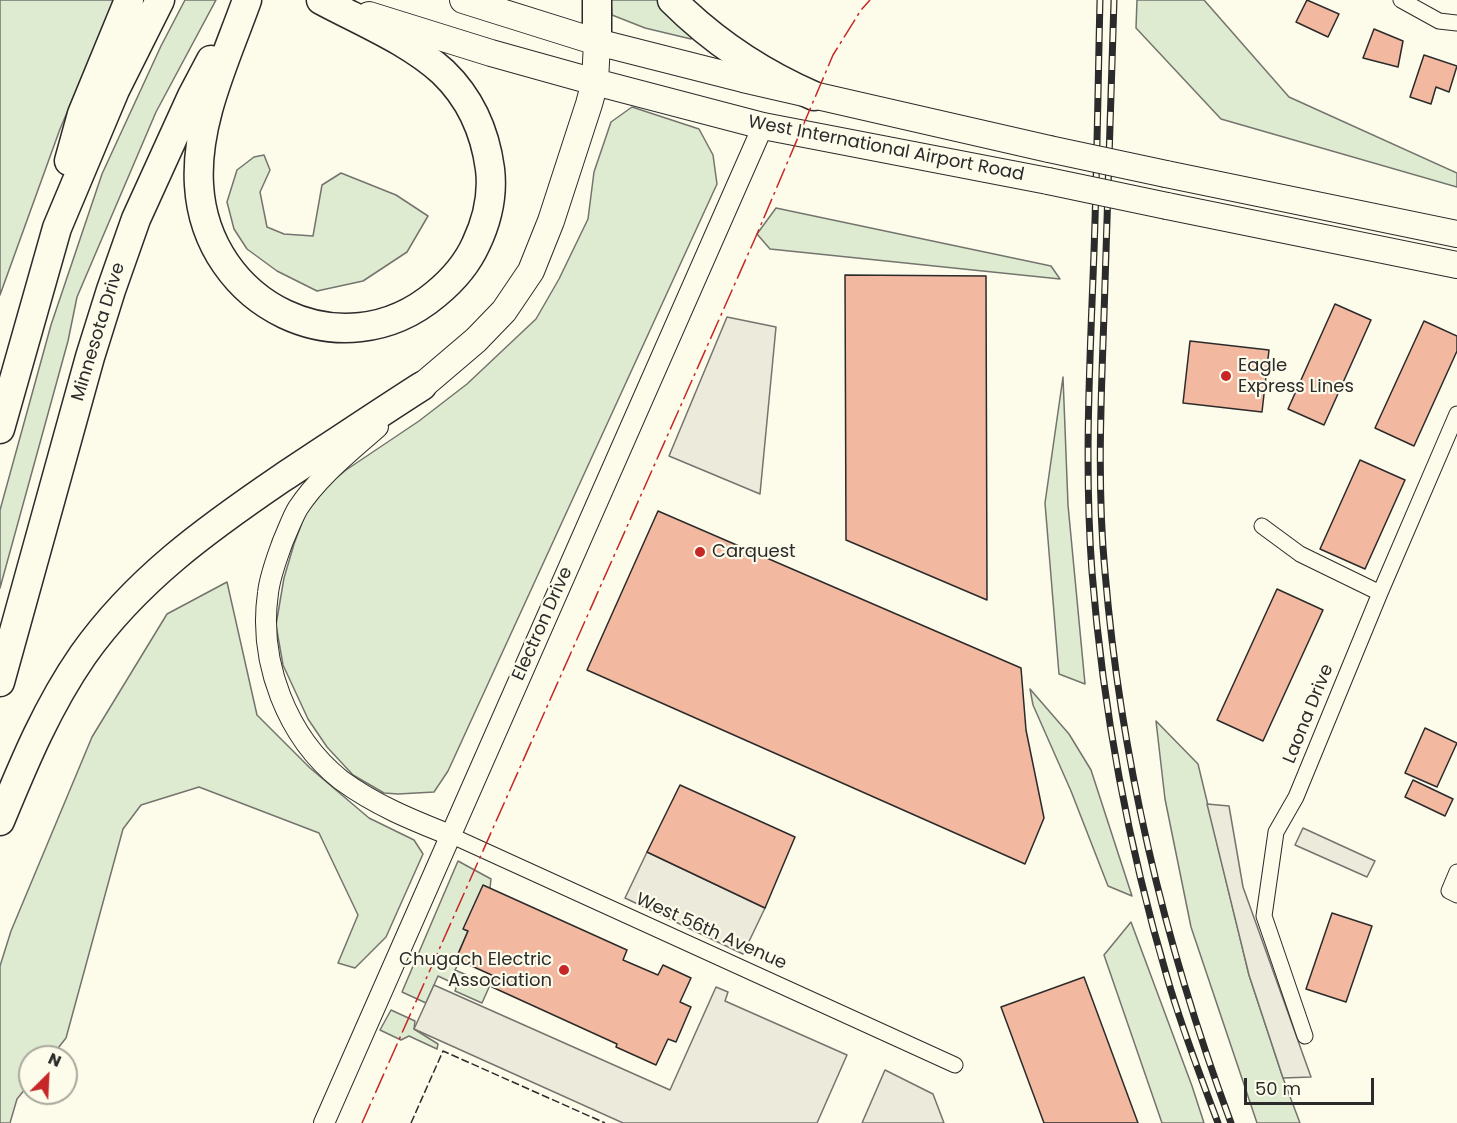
<!DOCTYPE html>
<style>
body{margin:0}
#map{position:relative;width:1457px;height:1123px;overflow:hidden;background:#fdfbea;font-family:Poppins,sans-serif}
canvas{display:block}
.north{position:absolute;left:18px;top:1045px;width:60px;height:60px;box-sizing:border-box;background:#fdfbea;border:2px solid #a9a89e;border-radius:50%;rotate:24deg;font-size:16px;font-weight:700;line-height:24px;text-align:center;color:#2b2b2b}
.north::after{content:'';display:block;margin:auto;width:21px;height:27px;background:#c62828;clip-path:polygon(50% 0,100% 100%,50% 72%,0 100%)}
.scale{position:absolute;left:1244px;top:1078px;width:130px;height:27px;box-sizing:border-box;border:3px solid #2b2b2b;border-top:0;padding-left:8px;font-size:18px;line-height:21px;white-space:nowrap;color:#2b2b2b;-webkit-text-stroke:4px #fdfbea;paint-order:stroke}
</style>
<div id="map">
<canvas width="1457" height="1123"></canvas>
<div class="north">N</div>
<div class="scale">50 m</div>
</div>
<script>
const c = document.querySelector('canvas').getContext('2d');
c.lineJoin = 'round';
function paint(path, color) {
  c.fillStyle = color;
  c.fill(path, 'evenodd');
}
function stroke(path, color, width, dash) {
  c.strokeStyle = color;
  c.lineWidth = width;
  c.lineCap = dash ? 'butt' : 'round';
  c.setLineDash(dash || []);
  c.stroke(path);
}
function write(font, color, halo, rows, align = 'center') {
  c.font = font + ' Poppins,sans-serif';
  c.lineWidth = 4.5;
  c.setLineDash([]);
  c.textBaseline = 'middle';
  c.strokeStyle = halo;
  c.fillStyle = color;
  for (const [text, x, y, turn = 0] of rows) {
    c.save();
    c.translate(x, y);
    c.rotate((+turn || 0) * Math.PI / 180);
    c.textAlign = isNaN(turn) ? turn : align;
    if (halo) c.strokeText(text, 0, 0);
    c.fillText(text, 0, 0);
    c.restore();
  }
}
const green = new Path2D(`
 M0,0H115L60,129L0,295Z
 M185,0H216L156,112L77,297L68,341L0,588V510L51,325L102,174L161,46Z
 M611,0H662L694,33L691,39L645,28L612,15Z
 M1137,0H1204L1289,97L1457,173V187L1221,119L1136,28Z
 M632,107L699,129L713,155L717,184L448,771L434,792L398,794L384,793L353,775L327,747L308,719L283,665L276,625L284,578L294,544L311,499L346,470L419,421L467,384L536,319L559,279L588,219L594,172L611,122Z
 M264,155L270,170L260,192L267,227L284,234L313,236L322,185L341,173L396,195L428,216L407,252L363,281L317,291L277,271L247,249L234,229L227,202L237,170L254,157Z
 M776,208L1051,266L1060,279L770,249L757,234Z
 M1063,377L1068,505L1085,684L1059,674L1045,503Z
 M227,582L257,715L310,768L369,818L414,840L423,854L386,937L355,968L338,963L358,915L319,833L199,787L141,805L123,829L66,1038L51,1057H30V1083L17,1099L10,1123H0V966L11,931L92,737L167,614Z
 M1030,689L1069,734L1091,770L1132,896L1108,886L1071,791L1033,705Z
 M1156,721L1198,764L1249,975L1283,1078L1300,1123H1257L1191,927L1165,799Z
 M458,861L491,879L490,888L464,929L468,931L456,958L460,961L455,970L490,985L482,1003L455,991L457,985L438,976L426,1003L402,992Z
 M1131,922L1192,1086L1204,1123H1162L1104,955Z
 M391,1010L415,1021L414,1029L438,1044L437,1049L409,1036L401,1040L380,1030Z`);
const parking = new Path2D(`
 M727,317L776,327L760,494L669,456Z
 M1207,804L1229,806L1243,887L1311,1077L1283,1078L1249,975Z
 M1303,828L1375,861L1367,877L1295,845Z
 M647,852L765,908L743,954L625,898Z
 M434,985L670,1090L716,987L728,992L725,1001L847,1055L817,1123H623L414,1029Z
 M885,1070L933,1094L944,1123H862Z`);
const building = new Path2D(`
 M1307,0L1339,14L1328,37L1296,22Z
 M1374,29L1403,41L1398,67L1363,58Z
 M1424,55L1457,66L1449,92L1436,87L1431,104L1410,97Z
 M845,275L986,276L987,600L846,540Z
 M1335,304L1371,320L1324,425L1288,409Z
 M1424,321L1457,336V351L1414,446L1375,428Z
 M1190,341L1269,350L1262,412L1183,403Z
 M1360,460L1405,480L1365,569L1320,549Z
 M658,511L1021,668L1026,730L1044,818L1025,864L587,670Z
 M1277,589L1323,610L1263,741L1217,720Z
 M1425,728L1457,743L1437,787L1405,773Z
 M1413,780L1453,799L1445,816L1405,797Z
 M680,785L795,837L765,908L647,852Z
 M483,885L627,950L623,960L658,975L663,965L691,978L680,1002L691,1007L676,1042L668,1039L656,1065L616,1047L617,1044L492,987L496,977L456,959L468,931L463,929Z
 M1332,913L1372,926L1346,1002L1306,989Z
 M1084,977L1138,1123H1044L1001,1007Z`);
const minor = new Path2D(`
 M1401,0L1439,21L1457,23
 M1262,526L1300,554L1380,593
 M450,835L955,1065
 M1457,872L1449,891L1457,895
 M1305,1036L1264,916L1276,832L1296,797L1380,593L1457,414`);
const tertiary = new Path2D(`
 M378,427C350,452 319,476 298,508C292,518 288,530 283,541C277,558 270,575 268,593C258,662 287,737 341,780C375,805 412,820 450,835
 M324,1123L763,126`);
const primary = new Path2D(`
 M463,0L597,42L743,79L1049,149
 M369,15L491,53L595,82L763,126L1048,181
 M1166,174L1457,234
 M1167,206L1457,265
 M422,386L476,340L504,311L531,271L551,221L589,104L595,82L597,42`);
const motorway = new Path2D(`
 M247,0C226,59 195,122 199,185C206,305 342,373 436,294C453,280 467,264 476,244C487,221 493,194 490,169C485,131 471,99 443,72C409,41 362,22 321,0
 M597,0V42
 M672,0C713,41 761,73 814,96
 M69,161L82,114L129,0
 M0,429L57,228L115,90L160,0
 M0,682L90,357L111,290L136,219L192,96L211,60
 M0,821C24,763 47,707 83,655C136,580 207,529 282,478C329,447 375,416 422,386`);
const rail = new Path2D(`
 M1100,0C1098,84 1097,168 1094,252C1090,359 1084,466 1092,572C1103,709 1128,845 1167,977C1181,1026 1200,1075 1218,1123
 M1114,0C1111,105 1107,210 1104,315C1101,400 1097,487 1105,572C1121,761 1165,946 1231,1123`);
const primaryBridge = new Path2D(`
 M1049,149L1166,174
 M1048,181L1167,206`);
const fence = new Path2D(`
 M411,1123L443,1051L605,1123`);
const power = new Path2D(`
 M362,1123L757,234L833,55L861,10L870,0`);
const markers = [
 [1226,376,6,"#c62828"],
 [700,552,6,"#c62828"],
 [564,970,6,"#c62828"]
];
const streetNames = [
 ["West International Airport Road",886,149,11],
 ["Minnesota Drive",99,332,-73],
 ["Electron Drive",543,624,-66],
 ["Laona Drive",1309,714,-68],
 ["West 56th Avenue",711,932,24]
];
const poiNames = [
 ["Eagle",1238,366],
 ["Express Lines",1238,387],
 ["Carquest",712,552],
 ["Chugach Electric",552,960,"right"],
 ["Association",552,981,"right"]
];
paint(green, '#deebd1');
stroke(green, '#74746e', 1.5);
paint(parking, '#eceadb');
stroke(parking, '#74746e', 1.5);
paint(building, '#f2b8a0');
stroke(building, '#2b2b2b', 1.5);
stroke(minor, '#2b2b2b', 17);
stroke(tertiary, '#2b2b2b', 22);
stroke(primary, '#2b2b2b', 28);
stroke(motorway, '#2b2b2b', 31);
stroke(minor, '#fdfbea', 15);
stroke(tertiary, '#fdfbea', 20);
stroke(primary, '#fdfbea', 26);
stroke(motorway, '#fdfbea', 28);
stroke(rail, '#2b2b2b', 7);
stroke(rail, '#fdfbea', 4.5, [14]);
stroke(primaryBridge, '#2b2b2b', 28, []);
stroke(primaryBridge, '#fdfbea', 26);
stroke(fence, '#2b2b2b', 1.5, [8, 3]);
stroke(power, '#c62828', 1.5, [21, 4.5, 3, 4.5]);
for (const [x, y, r, color] of markers) {
  const dot = new Path2D();
  dot.arc(x, y, r, 0, 2 * Math.PI);
  c.fillStyle = color;
  c.fill(dot);
  stroke(dot, '#fdfbea', 2);
}
write('18px', '#2b2b2b', '#fdfbea', streetNames);
write('18px', '#2b2b2b', '#fdfbea', poiNames, 'left');
</script>
